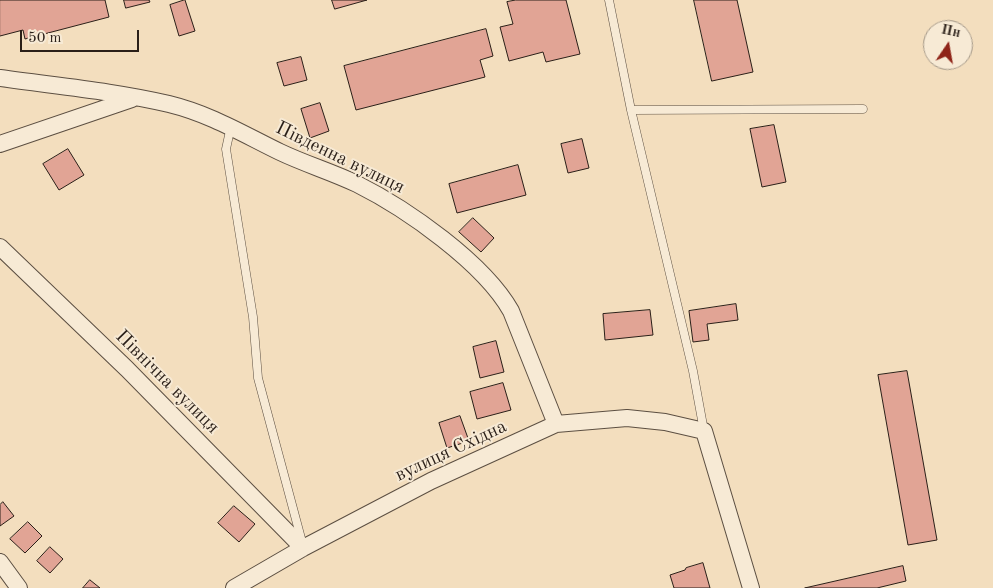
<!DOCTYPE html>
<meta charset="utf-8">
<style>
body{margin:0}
#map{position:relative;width:993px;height:588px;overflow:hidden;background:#f3debe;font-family:"Old Standard TT",serif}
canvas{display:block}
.north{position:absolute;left:923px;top:20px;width:50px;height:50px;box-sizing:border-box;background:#f7ead5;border:1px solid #a59989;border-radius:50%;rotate:12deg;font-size:14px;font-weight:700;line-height:20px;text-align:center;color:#2a1f18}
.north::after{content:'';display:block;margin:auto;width:18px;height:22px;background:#8f2418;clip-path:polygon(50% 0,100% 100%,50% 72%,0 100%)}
.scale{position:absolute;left:20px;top:30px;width:119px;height:22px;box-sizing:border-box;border:2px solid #2a1f18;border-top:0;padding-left:6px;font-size:15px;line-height:18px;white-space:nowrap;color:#2a1f18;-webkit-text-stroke:4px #f7ead5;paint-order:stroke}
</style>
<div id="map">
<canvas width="993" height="588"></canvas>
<div class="north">Пн</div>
<div class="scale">50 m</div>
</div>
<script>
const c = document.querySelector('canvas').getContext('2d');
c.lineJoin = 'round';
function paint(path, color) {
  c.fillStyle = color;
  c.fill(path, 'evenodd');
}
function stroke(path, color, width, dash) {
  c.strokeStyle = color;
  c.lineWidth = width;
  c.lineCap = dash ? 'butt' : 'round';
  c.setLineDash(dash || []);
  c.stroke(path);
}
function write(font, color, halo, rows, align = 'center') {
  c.font = font + ' "Old Standard TT",serif';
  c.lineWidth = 4;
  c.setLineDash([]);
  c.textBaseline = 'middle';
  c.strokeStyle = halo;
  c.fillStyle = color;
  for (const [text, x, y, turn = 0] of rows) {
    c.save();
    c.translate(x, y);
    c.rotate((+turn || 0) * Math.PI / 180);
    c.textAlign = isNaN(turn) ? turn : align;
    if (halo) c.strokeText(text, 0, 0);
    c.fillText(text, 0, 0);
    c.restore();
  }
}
const building = new Path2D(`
 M0,0H105L109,17L25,39L23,30L0,36Z
 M124,0H149L150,2L126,8Z
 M185,0L195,31L179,36L170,5Z
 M332,0H367L335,9Z
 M516,0H566L580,54L546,62L543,52L509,61L500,27L513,24L507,2Z
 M694,0H737L753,72L712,81Z
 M486,29L493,56L480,60L485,77L356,110L344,66Z
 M301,57L307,80L284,86L277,63Z
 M320,103L329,131L310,138L301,109Z
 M774,125L786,182L762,187L750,129Z
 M582,139L589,168L568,173L561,144Z
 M68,149L84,175L59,190L43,164Z
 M518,165L526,195L457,213L449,184Z
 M473,218L494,238L481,252L459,232Z
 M736,304L738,320L707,324L709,340L693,342L689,311Z
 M650,310L653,335L605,340L603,314Z
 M496,341L504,372L480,378L473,347Z
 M907,371L937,540L908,545L878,375Z
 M503,383L511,410L477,419L470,392Z
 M460,416L469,441L447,448L439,423Z
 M3,502L14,516L0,526V505Z
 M234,506L255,524L239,542L218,523Z
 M28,522L42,536L25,553L10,539Z
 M50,547L63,559L50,573L37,561Z
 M703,563L710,588H674L670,575L685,570L686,568Z
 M903,566L906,581L877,588H805Z
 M90,580L100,588H83Z`);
const service = new Path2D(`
 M609,0L631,110L693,371L704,431
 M631,110L863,109
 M231,126L226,149L253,317L258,378L302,542`);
const minor = new Path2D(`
 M0,78C56,86 114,91 169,104C210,114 243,134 280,152C305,164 332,172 357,184C407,209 484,263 511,311L556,424
 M0,144L132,99
 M0,247L127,369L303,548
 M0,562L19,588
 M234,588L303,548L431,481L556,424L627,418L665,422L704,431L751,588`);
const streetNames = [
 ["Південна вулиця",340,158,26],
 ["Північна вулиця",167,382,45],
 ["вулиця Східна",451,451,-25]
];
paint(building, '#e1a495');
stroke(building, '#2a1f18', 1);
stroke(service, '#5c4f42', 9);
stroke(minor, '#5c4f42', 18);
stroke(service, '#f7ead5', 8);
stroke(minor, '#f7ead5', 16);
write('19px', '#2a1f18', '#f7ead5', streetNames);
</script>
